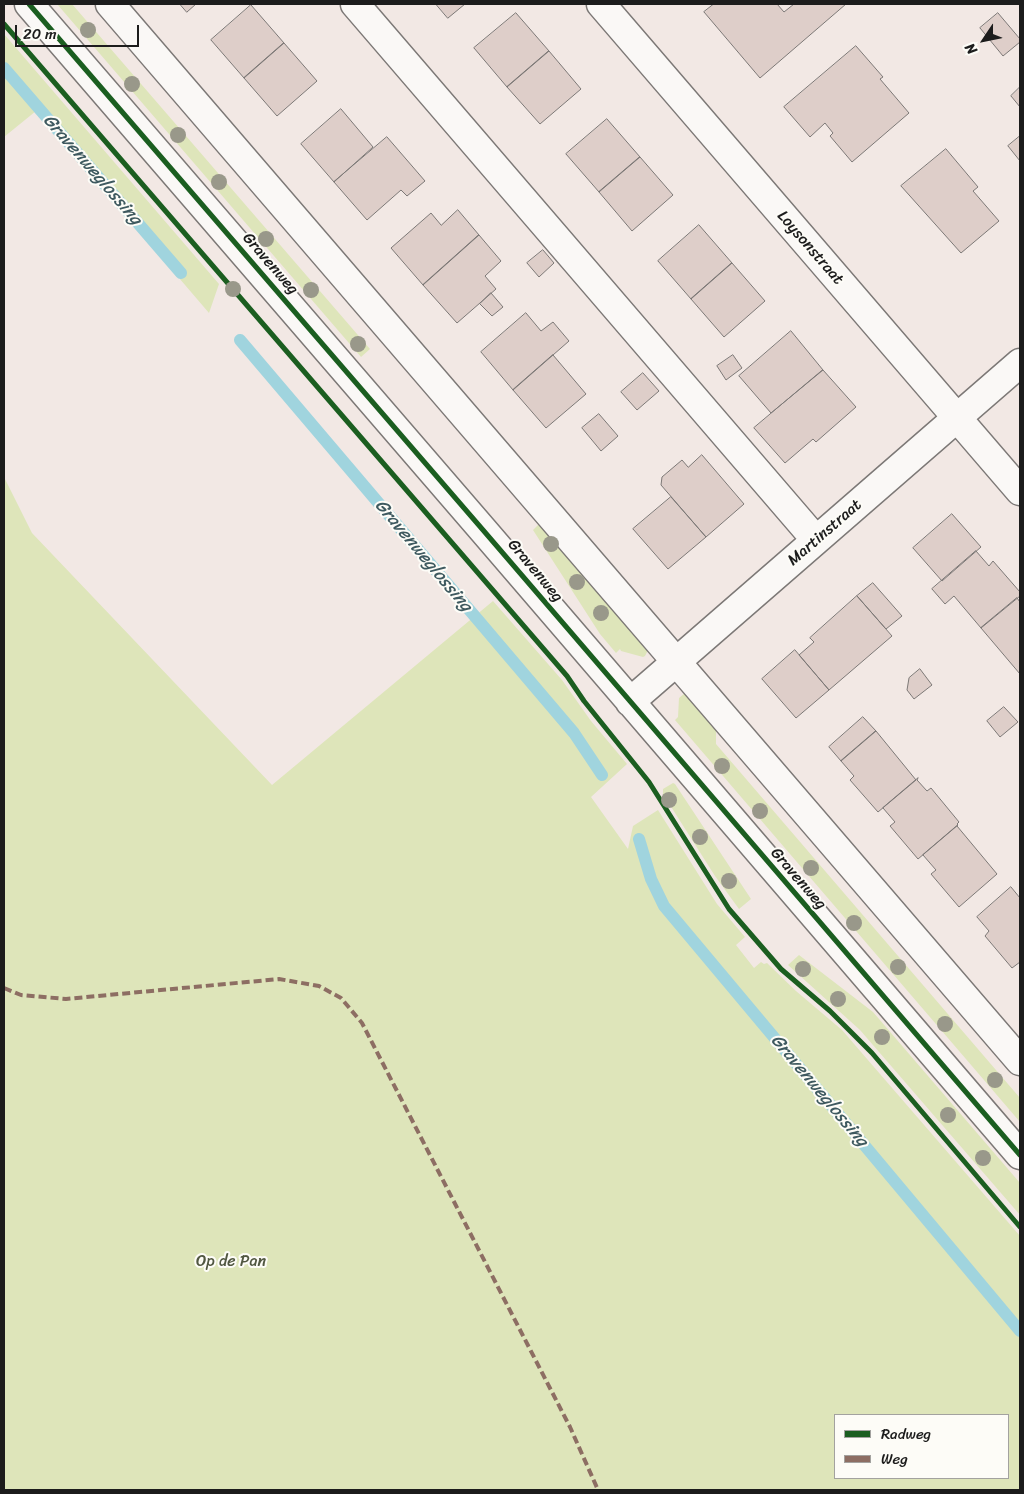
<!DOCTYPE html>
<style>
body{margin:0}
#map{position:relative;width:1024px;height:1494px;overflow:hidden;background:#f2e8e4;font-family:Sriracha,sans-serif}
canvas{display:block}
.frame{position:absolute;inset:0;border:5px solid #1c1c1c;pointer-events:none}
.legend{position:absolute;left:834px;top:1414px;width:175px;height:65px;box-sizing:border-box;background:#fdfcf7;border:1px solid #a3a29f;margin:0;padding:6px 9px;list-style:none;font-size:15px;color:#1c1c1c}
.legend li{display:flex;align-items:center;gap:10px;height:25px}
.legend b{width:25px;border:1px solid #a3a29f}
.north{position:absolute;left:959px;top:15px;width:50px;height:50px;-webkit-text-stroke:4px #fdfcf7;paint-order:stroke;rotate:236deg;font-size:14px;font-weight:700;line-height:20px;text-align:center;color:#1c1c1c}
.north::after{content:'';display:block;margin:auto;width:18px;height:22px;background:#1c1c1c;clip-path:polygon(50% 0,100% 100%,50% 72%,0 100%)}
.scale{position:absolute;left:15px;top:25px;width:124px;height:22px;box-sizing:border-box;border:2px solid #1c1c1c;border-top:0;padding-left:6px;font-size:15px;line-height:18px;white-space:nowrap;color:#1c1c1c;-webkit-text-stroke:4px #fdfcf7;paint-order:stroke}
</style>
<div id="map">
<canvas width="1024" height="1494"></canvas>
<div class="frame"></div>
<ul class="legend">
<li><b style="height:6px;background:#1b5e20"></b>Radweg</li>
<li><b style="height:6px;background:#8d6e63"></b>Weg</li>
</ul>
<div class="north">N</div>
<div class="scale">20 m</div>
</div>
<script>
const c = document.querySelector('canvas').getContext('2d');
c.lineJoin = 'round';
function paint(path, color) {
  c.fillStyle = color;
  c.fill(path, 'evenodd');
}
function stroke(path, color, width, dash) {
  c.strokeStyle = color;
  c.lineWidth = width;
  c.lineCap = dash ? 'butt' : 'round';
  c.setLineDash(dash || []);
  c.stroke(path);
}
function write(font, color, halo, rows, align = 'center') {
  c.font = font + ' Sriracha,sans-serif';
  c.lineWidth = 4;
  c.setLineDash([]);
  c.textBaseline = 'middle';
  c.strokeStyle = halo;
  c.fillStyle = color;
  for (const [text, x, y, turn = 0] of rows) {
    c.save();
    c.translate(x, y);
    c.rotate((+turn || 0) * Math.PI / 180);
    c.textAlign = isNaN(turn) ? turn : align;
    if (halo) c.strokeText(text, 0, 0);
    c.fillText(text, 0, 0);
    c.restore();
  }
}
const green = new Path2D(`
 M57,4H72L370,349L361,357Z
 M4,34L219,284L209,313L36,111L4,137Z
 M4,477L32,533L272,785L493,601L562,680L591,721L627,764L591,797L628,849L633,826L658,810L717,904L745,937L736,945L754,968L761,962L764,964L767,963L796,991L842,1030L1020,1236V1490H4ZM1008,1415V1478H835V1415Z
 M541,522L647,647L648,650L645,656L643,657L621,651L620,649L616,653L600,634L533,530Z
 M685,693L716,727V744L1020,1098V1122L675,720L678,717L679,698Z
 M673,783L675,784L751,899L739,909L715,876L663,794V789Z
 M799,955L873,1012L1020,1183V1215L860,1030L788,965Z`);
const stream = new Path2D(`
 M4,68L181,273
 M240,340L574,733L602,775
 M639,839L651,879L664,906L1020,1331`);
const building = new Path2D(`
 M180,4H196L187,12Z
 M436,4H465L448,18Z
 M714,4H777L784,12L794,4H846L760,78L704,12Z
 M251,5L284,43L244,78L211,40Z
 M516,13L549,51L507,87L474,48Z
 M998,13L1020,39V42L1003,56L980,28Z
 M284,43L317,81L277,116L244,78Z
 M856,46L883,77L880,79L909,113L852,162L830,136L833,133L825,123L810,137L784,107Z
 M549,51L581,89L540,124L507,87Z
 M1020,87V107L1011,96Z
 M341,109L373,147L334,182L301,144Z
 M607,119L640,157L599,192L566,154Z
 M1020,136V161L1008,146Z
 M387,137L425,181L407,196L401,190L367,220L334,182Z
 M946,149L978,187L973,191L999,221L961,253L901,186Z
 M640,157L673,195L632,231L599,192Z
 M458,210L479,235L423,285L391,248L431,213L441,225Z
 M699,225L732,263L691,299L658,261Z
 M479,235L501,261L485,276L496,289L457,323L423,285Z
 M543,250L554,263L539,277L527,263Z
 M732,263L765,301L724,337L691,299Z
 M491,293L503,307L492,316L480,304Z
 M526,313L541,331L553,322L569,341L513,390L481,352Z
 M791,331L823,370L771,413L739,376Z
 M553,355L586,394L546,428L513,390Z
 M733,355L742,368L726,380L717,366Z
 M823,370L856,407L816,442L813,439L785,463L754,428Z
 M643,373L659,391L637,410L621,392Z
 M599,414L618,436L601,451L582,428Z
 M702,455L744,504L706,537L661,485L662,477L682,460L688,467Z
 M671,497L706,537L668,569L633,529Z
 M952,514L981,547L942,581L913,548Z
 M976,551L989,566L993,561L1020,592V596L981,628L954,596L945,604L932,589Z
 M873,583L902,616L886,629L857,596Z
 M857,596L892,636L829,690L799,655L814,642L810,638Z
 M1017,598L1020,602V674L981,628Z
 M795,650L829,690L796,718L762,679Z
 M920,669L932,685L914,699L907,690L909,678Z
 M1004,707L1018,722L1000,737L987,721Z
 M863,717L876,731L841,761L829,747Z
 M876,731L916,780L878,812L850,780L854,776L841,761Z
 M918,778L917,780L927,791L931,788L959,822L957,824L958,825L918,859L890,826L895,822L883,808Z
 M957,826L997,874L959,907L931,874L936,870L923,855Z
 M1011,887L1020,898V962L1012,968L985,936L989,931L977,917Z`);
const minor = new Path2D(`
 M29,4L483,530L1020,1155
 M110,4L1020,1061
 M355,4L816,540
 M601,4L1020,491
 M630,702L1020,363`);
const quiet = new Path2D(`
 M4,988L21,995L66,999L279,979L319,986L341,998L362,1023L570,1427L598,1490`);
const cycleway = new Path2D(`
 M29,4L483,530L1020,1155
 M4,24L567,676L584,701L649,782L729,909L781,969L830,1011L872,1053L1020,1227`);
const trees = [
 [88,30],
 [132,84],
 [178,135],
 [219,182],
 [266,239],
 [233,289],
 [311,290],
 [358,344],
 [551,544],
 [577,582],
 [601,613],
 [722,766],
 [669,800],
 [760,811],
 [700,837],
 [811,868],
 [729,881],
 [854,923],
 [898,967],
 [803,969],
 [838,999],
 [945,1024],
 [882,1037],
 [995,1080],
 [948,1115],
 [983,1158]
];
const streetNames = [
 ["Loysonstraat",810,248,49],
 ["Gravenweg",270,264,49],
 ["Martinstraat",825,533,-41],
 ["Gravenweg",535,571,50],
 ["Gravenweg",798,879,49]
];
const parkNames = [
 ["Op de Pan",231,1262]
];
const waterNames = [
 ["Gravenweglossing",92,170,49],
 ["Gravenweglossing",423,556,50],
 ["Gravenweglossing",819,1091,50]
];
paint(green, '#dee5ba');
stroke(stream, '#a0d4de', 12);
paint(building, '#decec9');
stroke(building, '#7c7876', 1);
stroke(minor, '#7c7876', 31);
stroke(minor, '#faf8f6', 28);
stroke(quiet, '#8d6e63', 4, [8, 4]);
stroke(cycleway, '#1b5e20', 5);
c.fillStyle = '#99988a';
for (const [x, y] of trees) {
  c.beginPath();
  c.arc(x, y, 8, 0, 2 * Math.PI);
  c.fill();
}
write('16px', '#1c1c1c', '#fdfcf7', streetNames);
write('16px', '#515741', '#fdfcf7', parkNames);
write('italic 18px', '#3e595f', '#fdfcf7', waterNames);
</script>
